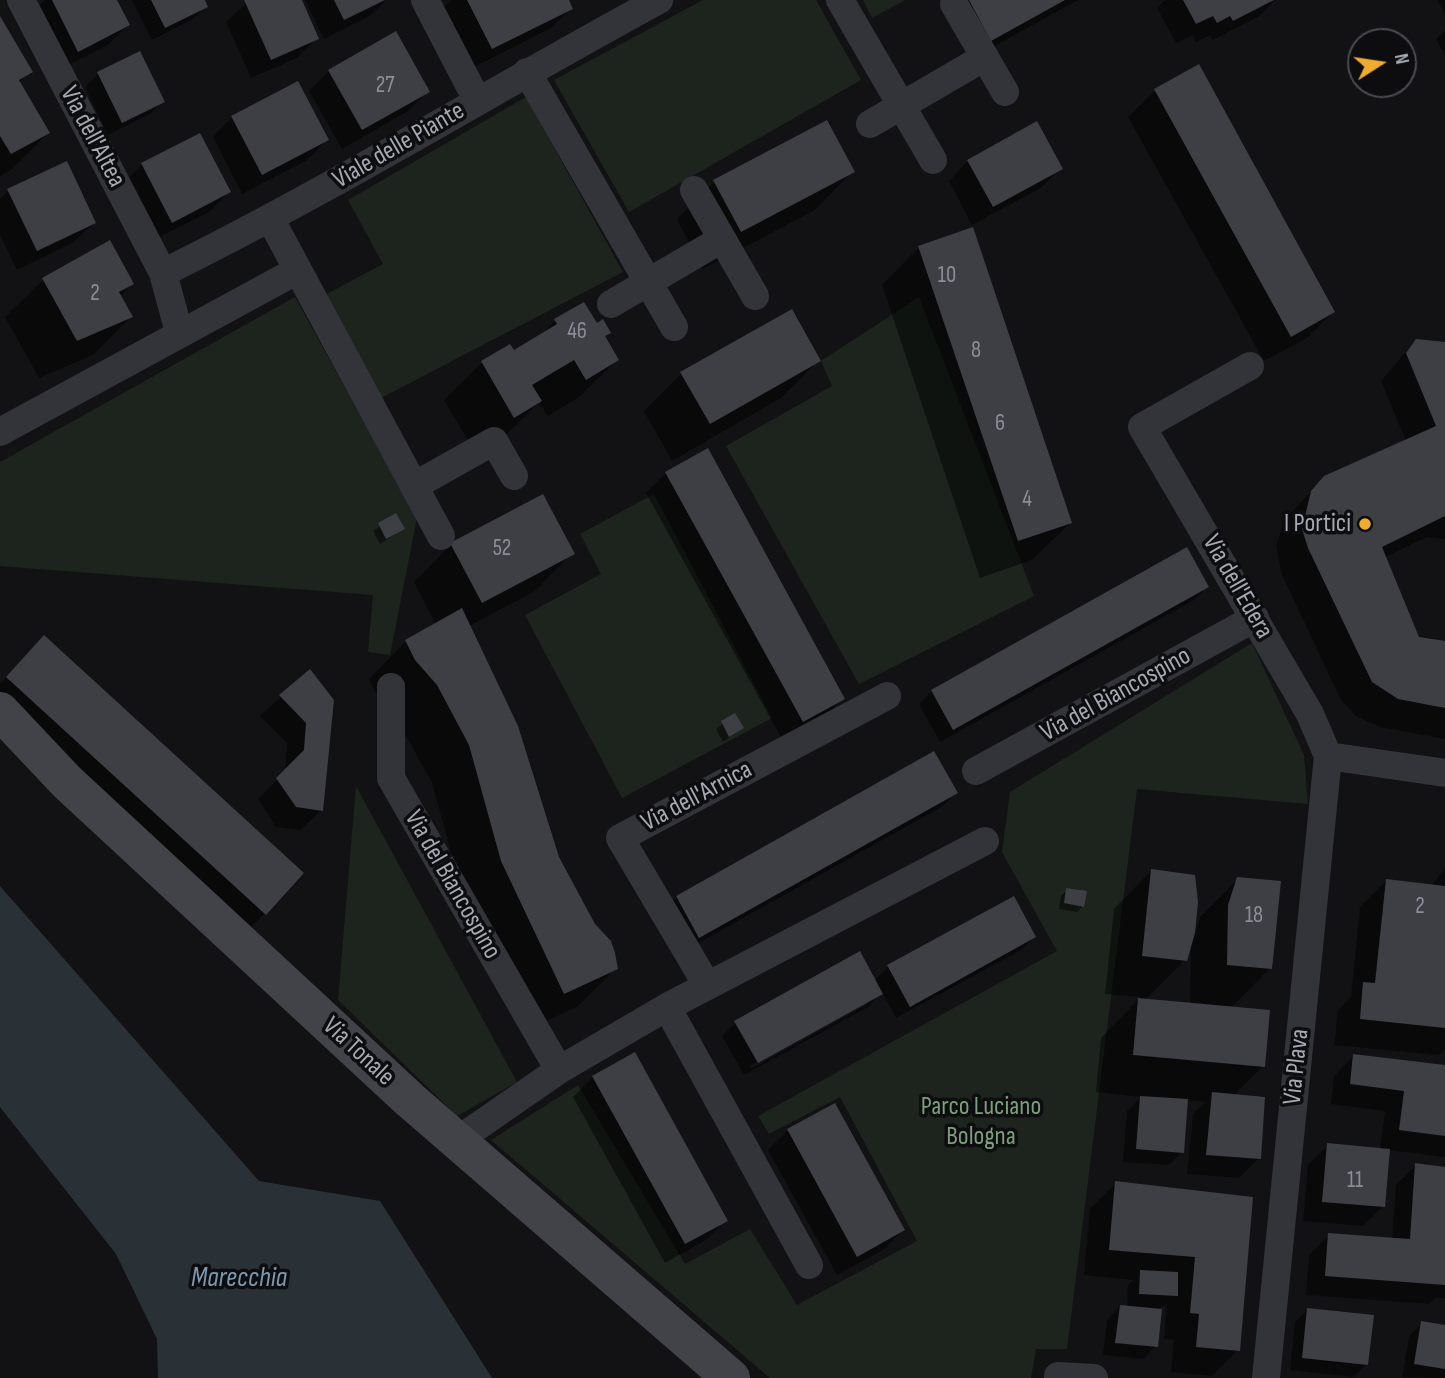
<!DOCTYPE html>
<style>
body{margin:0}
#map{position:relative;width:1445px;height:1378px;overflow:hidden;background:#121214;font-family:"Sofia Sans Condensed",sans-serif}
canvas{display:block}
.north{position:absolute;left:1347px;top:28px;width:70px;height:70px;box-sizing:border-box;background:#0d0d0f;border:2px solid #494b51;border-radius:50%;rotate:78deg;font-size:19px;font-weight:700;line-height:28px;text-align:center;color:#a4a9b4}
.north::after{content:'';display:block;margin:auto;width:24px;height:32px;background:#f0ac2e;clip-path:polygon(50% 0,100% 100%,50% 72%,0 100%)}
</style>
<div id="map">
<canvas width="1445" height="1378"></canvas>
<div class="north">N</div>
</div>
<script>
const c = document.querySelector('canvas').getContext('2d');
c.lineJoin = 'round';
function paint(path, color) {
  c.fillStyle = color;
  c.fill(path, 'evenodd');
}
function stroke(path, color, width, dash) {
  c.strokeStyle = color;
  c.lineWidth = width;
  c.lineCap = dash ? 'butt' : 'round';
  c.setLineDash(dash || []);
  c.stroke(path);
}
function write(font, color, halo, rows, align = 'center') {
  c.font = font + ' "Sofia Sans Condensed",sans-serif';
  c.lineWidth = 7;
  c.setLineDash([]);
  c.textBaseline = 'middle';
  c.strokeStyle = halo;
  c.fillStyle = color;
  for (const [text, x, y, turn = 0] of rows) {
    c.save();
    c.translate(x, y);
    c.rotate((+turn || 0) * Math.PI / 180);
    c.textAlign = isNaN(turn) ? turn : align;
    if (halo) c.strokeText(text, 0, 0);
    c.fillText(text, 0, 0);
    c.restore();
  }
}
const green = new Path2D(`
 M703,0H816L861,80L629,212L554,80Z
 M863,0H905L872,18Z
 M526,97L623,272L381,398L325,295L383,264L348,200Z
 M295,297L417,518L390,655L368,652L373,595L0,566V462Z
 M919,297L1034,596L859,684L726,446L832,386L821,361Z
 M654,494L772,718L622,798L525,615L601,574L580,534Z
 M1252,643L1304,755L1308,804L1137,789L1067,1349H1036L1031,1378H770L491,1140L578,1085L685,1264L750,1229L797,1305L917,1241L840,1097L769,1134L758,1116L1057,951L1002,852L1010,792Z
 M356,786L517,1082L457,1116L338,1000Z`);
const water = new Path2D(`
 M0,886L259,1181L380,1201L492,1378H158L157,1339L116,1254L0,1107Z`);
const shadow = new Path2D(`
 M45,0H115L128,25L108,45L58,70L30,15Z
 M132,0H203L206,6L193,19L152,40Z
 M250,0H300L317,38L297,58L251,78L226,22Z
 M305,0H386L370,16L324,39Z
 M451,0H567L571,8L551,28L472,68L442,9Z
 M953,0H1078L971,59Z
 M1166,0H1275L1259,16L1213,40L1210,35L1196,42L1193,35L1176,43L1157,8Z
 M1437,0H1445V14Z
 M0,20L30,71L19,83L48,133L11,170L0,176Z
 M1445,30V55L1436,39Z
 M140,53L163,101L150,114L108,135L85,87L98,74Z
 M1198,67L1333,312L1307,338L1264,361L1128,117L1155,91Z
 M329,71L428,91L408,111L342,149L309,91Z
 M232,117L327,140L307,160L242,194L213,137Z
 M968,161L1060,168L1041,188L972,225L949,181Z
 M142,164L229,192L209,212L152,241L123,184Z
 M852,172L815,210L703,269L677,219L714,182Z
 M8,191L94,223L74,242L17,270L0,235V199Z
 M109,243L132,284L120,296L131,317L93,355L39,378L5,317L43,280Z
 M919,247L1070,523L1032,560L980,578L882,285Z
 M555,321L596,325L617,360L579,397L548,416L539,402L502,439L476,454L444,400L482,363L513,352L539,337Z
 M1416,340L1445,344V539L1427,537L1384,558L1418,639L1445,642V739L1380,727L1356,716L1341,700L1282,575L1276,546L1285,519L1325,477L1406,441L1381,381Z
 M819,360L781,398L672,461L644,411L681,374Z
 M666,473L843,698L824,718L783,741L646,493Z
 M396,516L403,529L380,544L373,531Z
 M451,544L572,553L535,591L469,626L557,858L616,968L578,1006L526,1031L464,899L432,783L399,723L375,692L369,679L406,641L436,625L414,582Z
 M1187,549L1207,587L1194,600L940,742L919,704L932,691Z
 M25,657L302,874L245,934L0,709V684Z
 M310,671L321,810L301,830L276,827L258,799L285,772L287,743L260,716Z
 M735,715L742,728L723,742L716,729Z
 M956,793L943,806L686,950L664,910L677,897Z
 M1445,868V1049L1439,1055L1334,1045L1338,1010L1351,997L1360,907L1386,881L1431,886Z
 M1151,871L1195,934L1200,917L1238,879L1270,968L1231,1008L1263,1066L1233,1096L1259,1158L1239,1178L1187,1174L1193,1114L1205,1102L1186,1100L1182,1152L1169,1165L1123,1162L1127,1111L1141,1097L1096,1092L1101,1038L1141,997L1105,994L1114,909ZM1191,944L1190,1004L1145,1000L1185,960Z
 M1067,890L1083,906L1077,912L1059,909L1061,896Z
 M1034,937L1021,950L896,1018L882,992L868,1007L744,1075L722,1036L735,1023L874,981L888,967ZM868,1000V1004L751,1069L749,1066Z
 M1354,1056L1445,1067V1157L1388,1150L1383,1206L1363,1226L1303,1221L1308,1165L1328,1145L1380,1149L1385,1111L1331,1104L1334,1076Z
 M593,1077L726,1220L706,1240L665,1263L573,1097Z
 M834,1105L903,1230L883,1250L837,1275L768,1150L788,1130Z
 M1416,1165L1445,1169V1298H1435L1429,1304L1306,1295L1309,1255L1329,1235L1392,1239L1396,1185Z
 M1116,1183L1251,1198L1238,1350L1212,1376L1171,1372L1174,1340L1164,1339L1167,1304L1160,1308L1156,1346L1143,1359L1103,1355L1107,1320L1120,1306L1127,1307L1128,1285L1133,1280L1084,1275L1090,1209Z
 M1308,1309L1367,1364L1353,1377L1290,1370L1295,1322Z
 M1422,1323L1445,1327V1378L1402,1377L1409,1336Z`);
const building = new Path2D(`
 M52,0H117L130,25L78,52Z
 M151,0H205L208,7L165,28Z
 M244,0H302L319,39L271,60Z
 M334,0H385L344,20Z
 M467,0H569L573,9L492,49Z
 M969,0H1065L991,41Z
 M1183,0H1274L1233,21L1230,16L1217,23L1213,16L1196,24Z
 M0,16L33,72L19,80L50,133L11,154L0,136Z
 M396,31L430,92L362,130L328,70Z
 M140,51L165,102L122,123L97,72Z
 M1199,64L1335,312L1291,337L1154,89Z
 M298,81L329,140L262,175L231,116Z
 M827,120L855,172L741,232L713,180Z
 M1037,121L1063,169L993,207L967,160Z
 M200,133L231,192L172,223L141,163Z
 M67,161L96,223L37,251L7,189Z
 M973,227L1072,523L1018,541L918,246Z
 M110,240L134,284L119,292L133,317L77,341L42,278Z
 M584,302L597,323L603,319L611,333L605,336L619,360L586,380L574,360L532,385L542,401L514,418L481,361L510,344L514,350L557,324L554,319Z
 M792,309L821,361L710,424L680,372Z
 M1416,339L1445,342V516L1382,547L1419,637L1445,641V708L1398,699L1372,682L1308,548L1302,529L1311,491L1324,476L1436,426L1406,353Z
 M708,448L845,699L803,722L665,472Z
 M543,494L575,554L482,603L450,543Z
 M396,513L405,529L386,539L378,523Z
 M1187,547L1209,587L953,730L931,690Z
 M462,608L518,726L559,857L595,924L611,941L615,953L618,969L564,994L501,861L469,745L437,685L415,660L405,640Z
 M44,635L304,873L266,915L6,677Z
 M310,669L334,700L323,811L296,807L276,778L304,750L306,723L279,695Z
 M735,713L744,728L729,737L721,721Z
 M934,751L958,793L699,938L676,896Z
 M1151,869L1195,875L1198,902L1195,933L1187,961L1142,956Z
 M1237,877L1281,881L1272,969L1227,965L1228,905Z
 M1386,879L1445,886V1028L1360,1019L1363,982L1375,983Z
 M1066,888L1087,891L1084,907L1064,903Z
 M1014,896L1036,937L910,1007L887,965Z
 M860,951L883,994L758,1063L734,1021Z
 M1138,998L1270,1010L1265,1067L1133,1055Z
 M635,1052L728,1221L685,1244L592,1076Z
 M1353,1054L1445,1065V1136L1399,1130L1404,1091L1350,1084Z
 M1212,1092L1265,1097L1261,1159L1206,1155Z
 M1140,1096L1188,1099L1184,1153L1136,1149Z
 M835,1103L905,1230L857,1257L787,1129Z
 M1327,1143L1390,1149L1385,1207L1322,1202Z
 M1415,1163L1445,1167V1285L1325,1276L1328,1233L1410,1239Z
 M1115,1181L1253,1197L1240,1351L1196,1347L1199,1314L1190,1313L1195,1257L1109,1250Z
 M1140,1270L1178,1272V1296L1139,1294Z
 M1120,1305L1162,1309L1158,1347L1115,1343Z
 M1307,1308L1374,1315L1368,1365L1302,1358Z
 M1421,1321L1445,1325V1369L1414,1364Z`);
const street = new Path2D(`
 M21,0L163,273L179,332
 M425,0L477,100
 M840,0L933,160
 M954,4L1005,92
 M527,72L674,327
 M870,124L985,57
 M694,190L755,296
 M271,220L441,536
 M163,273C333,189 493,90 659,0
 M611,304L722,239
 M1250,366L1142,427L1310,714L1328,756L1266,1378
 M0,432L298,270
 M414,486L494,441L514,476
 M391,687V778L559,1070
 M1328,756L1445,773
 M976,771L1255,618
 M707,985L620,838L887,696
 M667,1007L809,1265
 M458,1140L559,1070L667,1007L985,841
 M1058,1376L1094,1378`);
const secondary = new Path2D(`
 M0,711L67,782L410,1100L731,1378`);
const markers = [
 [1365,524,7,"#f0ac2e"]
];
const numberNames = [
 ["27",385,86],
 ["10",947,276],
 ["2",95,294],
 ["46",577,332],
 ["8",976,351],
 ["6",1000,424],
 ["4",1027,500],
 ["52",502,549],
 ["2",1420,907],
 ["18",1254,916],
 ["11",1355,1181]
];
const streetNames = [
 ["Via dell'Altea",92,137,62],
 ["Viale delle Piante",399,146,-30],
 ["Via dell'Edera",1237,587,60],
 ["Via del Biancospino",1116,695,-29],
 ["Via dell'Arnica",697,797,-28],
 ["Via del Biancospino",452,885,60],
 ["Via Tonale",358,1052,43],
 ["Via Plava",1297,1067,-84]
];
const poiNames = [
 ["I Portici",1351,524]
];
const parkNames = [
 ["Parco Luciano",981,1107],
 ["Bologna",981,1137]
];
const waterNames = [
 ["Marecchia",239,1279]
];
paint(green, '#1d241d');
paint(water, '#293137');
paint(shadow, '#0007');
paint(building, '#3e3f44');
stroke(street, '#333439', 28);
stroke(secondary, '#414349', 38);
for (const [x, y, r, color] of markers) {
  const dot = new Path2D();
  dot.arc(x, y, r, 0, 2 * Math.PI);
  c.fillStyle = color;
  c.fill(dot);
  stroke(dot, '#0d0d0f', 2.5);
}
write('23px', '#8a8e98', null, numberNames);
write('26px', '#a4a9b4', '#0d0d0f', streetNames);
write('26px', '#a4a9b4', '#0d0d0f', poiNames, 'right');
write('26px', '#7b9f7c', '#0d0d0f', parkNames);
write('italic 28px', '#7b98af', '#0d0d0f', waterNames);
</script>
